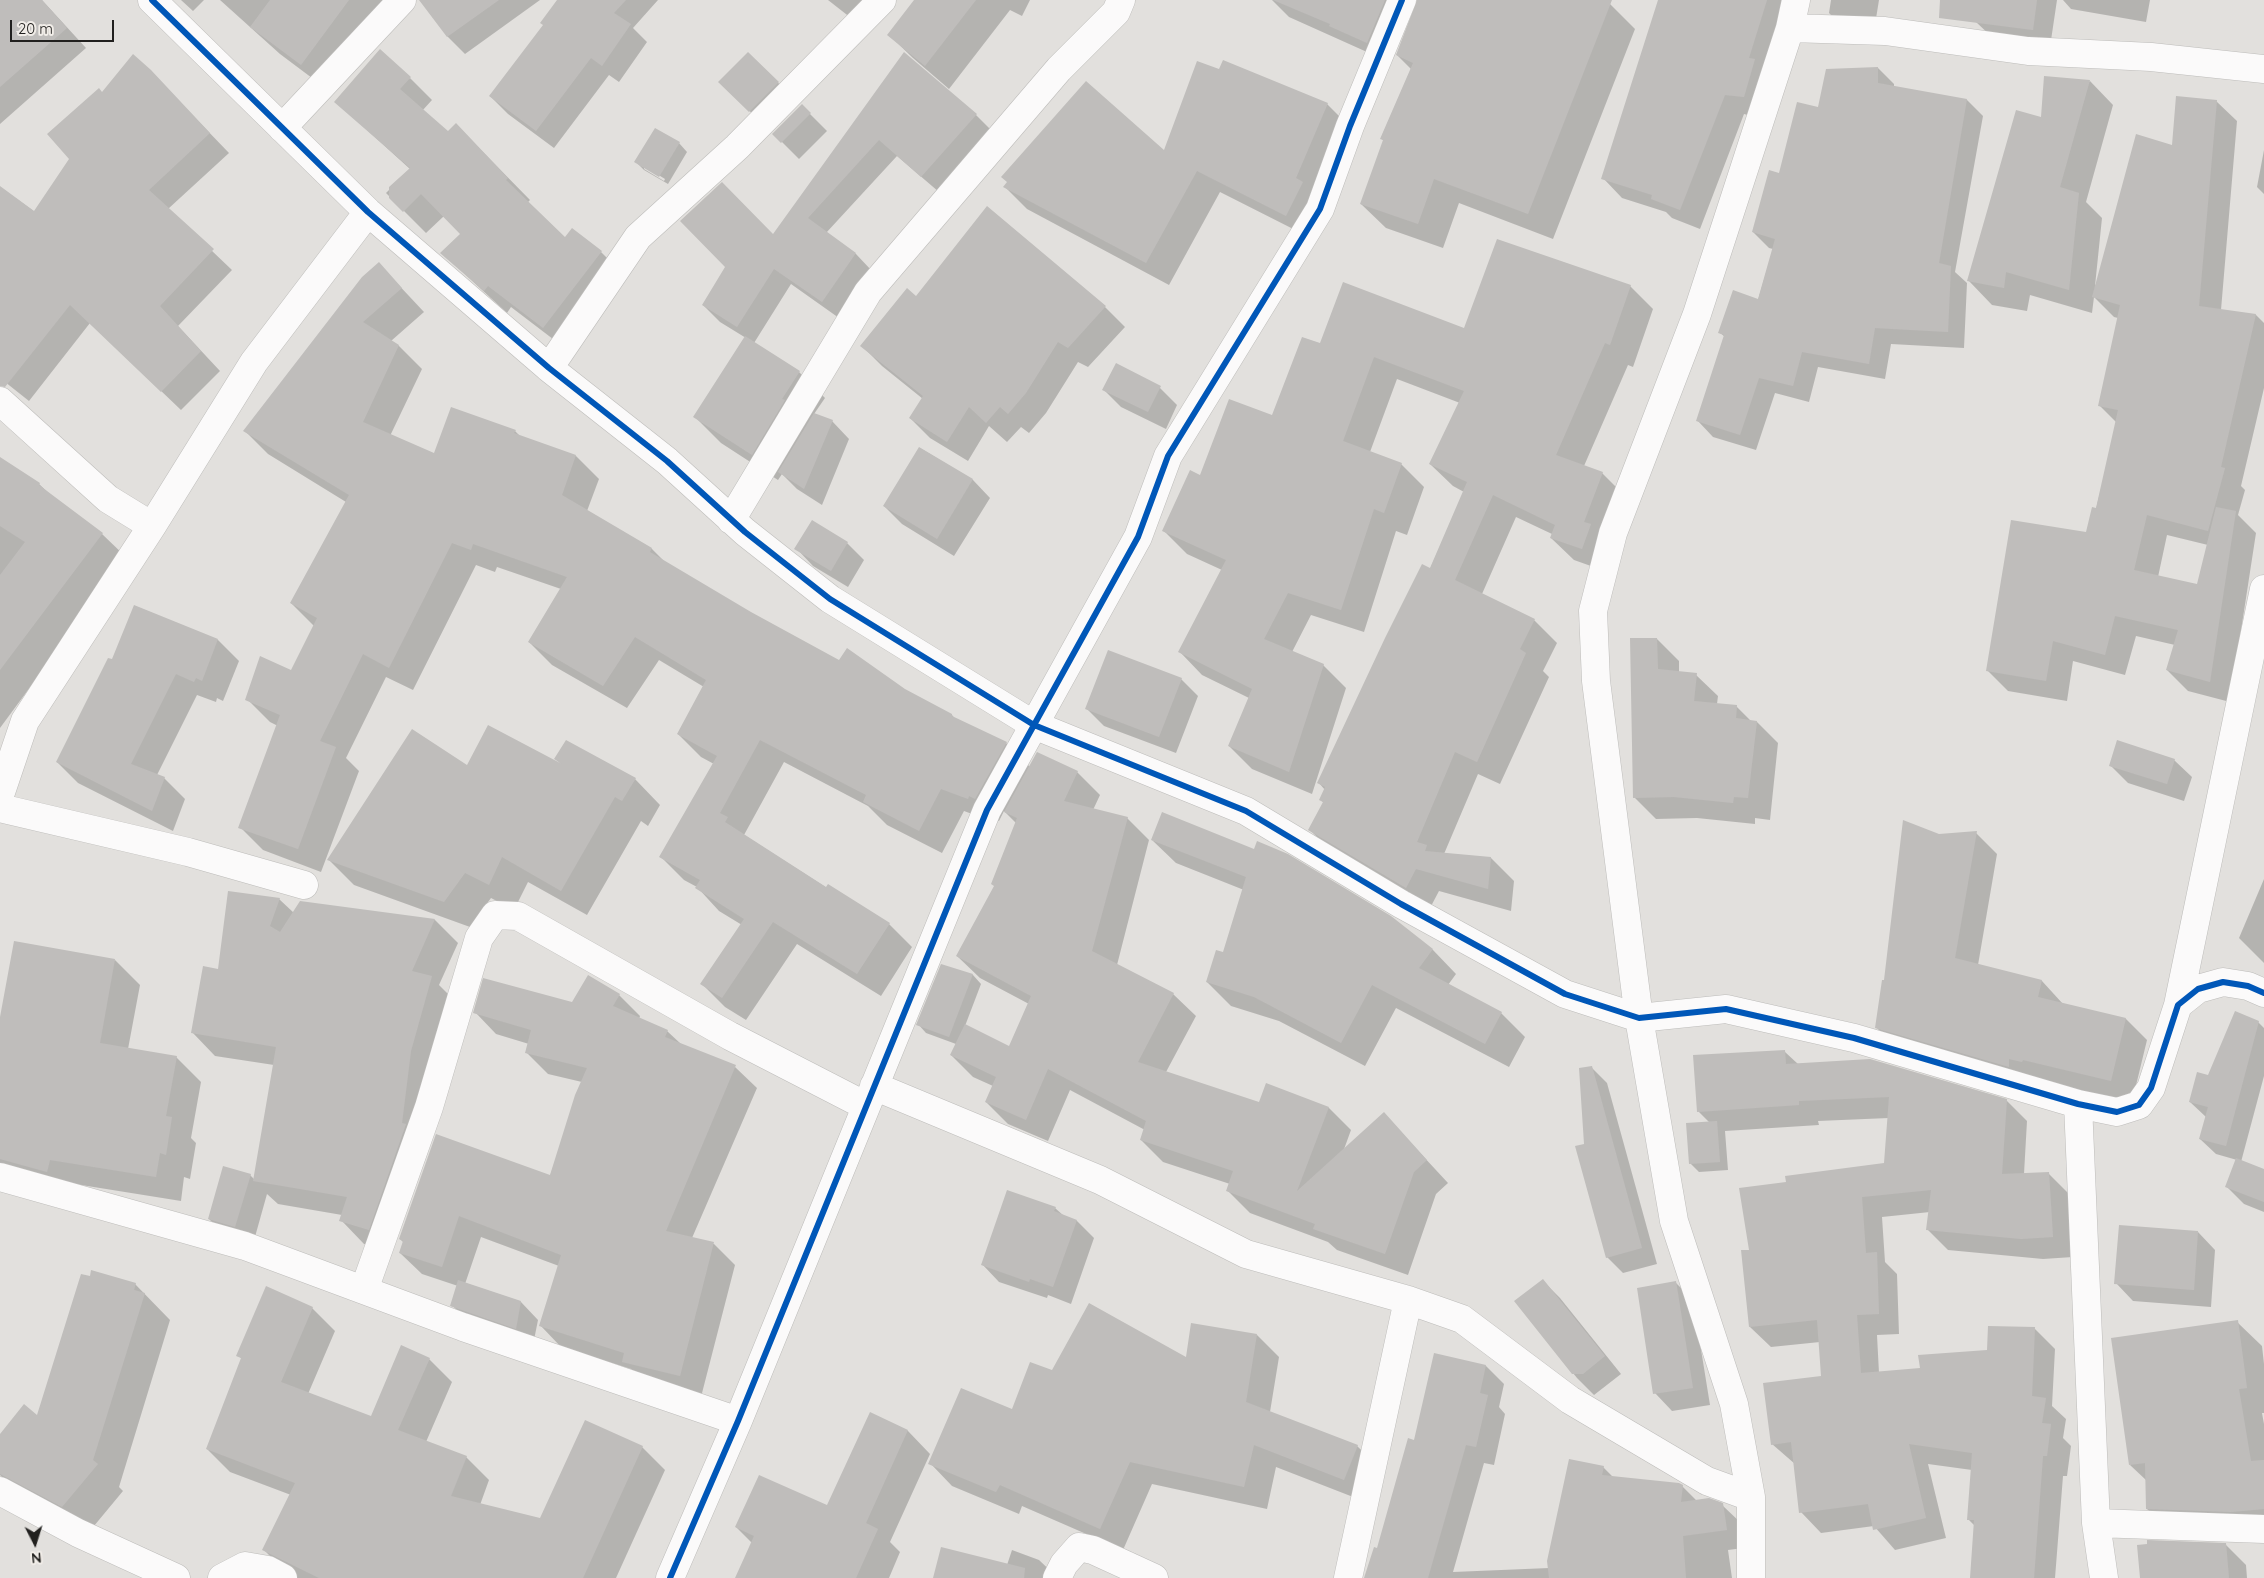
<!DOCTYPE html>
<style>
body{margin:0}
#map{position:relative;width:2264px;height:1578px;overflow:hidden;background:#e2e0dd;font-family:Quicksand,sans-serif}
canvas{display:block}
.north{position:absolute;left:10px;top:1518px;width:50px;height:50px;-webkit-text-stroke:4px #f1ede8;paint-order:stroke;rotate:175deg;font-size:14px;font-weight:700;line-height:20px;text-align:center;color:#21201e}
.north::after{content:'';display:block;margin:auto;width:18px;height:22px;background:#21201e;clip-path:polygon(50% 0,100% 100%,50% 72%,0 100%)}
.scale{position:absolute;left:10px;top:20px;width:104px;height:22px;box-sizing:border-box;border:2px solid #21201e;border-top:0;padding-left:6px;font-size:15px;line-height:18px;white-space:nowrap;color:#21201e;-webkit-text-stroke:4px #f1ede8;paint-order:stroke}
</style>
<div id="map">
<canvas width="2264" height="1578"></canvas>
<div class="north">N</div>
<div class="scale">20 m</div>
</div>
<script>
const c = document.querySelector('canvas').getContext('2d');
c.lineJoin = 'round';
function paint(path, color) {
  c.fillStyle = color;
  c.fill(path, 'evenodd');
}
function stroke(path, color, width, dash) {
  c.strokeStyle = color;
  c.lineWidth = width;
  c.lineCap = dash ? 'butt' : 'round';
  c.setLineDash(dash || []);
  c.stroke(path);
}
const shadow = new Path2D(`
 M0,0H42L86,48L0,124Z
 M181,0H204L193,11Z
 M220,0H388L324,87L280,54Z
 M429,0H540L465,54L448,37L424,4Z
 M558,0H658L633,28L647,42L619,82L609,75L554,148L508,114L490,96L544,25Z
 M828,0H888L865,29Z
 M916,0H1030L1022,16L1010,10L949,89L913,58L889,35Z
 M1272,0H1397L1387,61L1289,17Z
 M1435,0H1597L1610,4L1635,29L1553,239L1459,203L1443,248L1386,228L1361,204L1384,141L1381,138L1411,69L1397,55Z
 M1660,0H1789L1763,119L1744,114L1700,229L1672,218L1666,212L1622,198L1603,178Z
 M1831,0H1879L1874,31L1846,30L1829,13Z
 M1979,0H2057L2050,47L1994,39L1976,22Z
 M2063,0H2150L2146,22L2071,9Z
 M748,54L796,100L768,129L720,82Z
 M904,54L976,115L993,132L939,192L897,156L826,233L856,254L872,271L839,318L791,284L754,343L799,372L825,398L814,414L832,421L849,439L822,505L797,489L782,474L778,480L721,443L695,417L746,338L720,322L703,305L773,236Z
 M1878,68L1894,84V87L1967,100L1983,116L1955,272L1967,283L1964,348L1891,344L1885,379L1818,367L1809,402L1775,393L1756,450L1713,437L1697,420L1725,337L1719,332L1758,300L1773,249L1769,248L1753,232L1780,175L1819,108Z
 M150,71L229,153L168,209L232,270L178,326L220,371L181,410L90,323L29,401L0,378V187L35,212L71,159L102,93Z
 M410,78L432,100L422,111L448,133L478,147L530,200L527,203L565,239L572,230L601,252L623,274L566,349L511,307L507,313L442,253L462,234L444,216L426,233L386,193L410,169L336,102Z
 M2090,81L2113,105L2086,202L2102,218L2095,286L2173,146L2216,101L2237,121L2221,310L2256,315L2264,323V388L2241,486L2245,490L2238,515L2256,533L2230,702L2188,691L2167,670L2175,645L2136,636L2125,675L2073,661L2067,701L2008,691L1987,670L2087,534L2096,509L2117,423L2099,405L2118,318L2114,317L2094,297L2092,313L2030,295L2027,311L1992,305L1969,281L2042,118ZM2167,535L2208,545L2198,586L2158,577Z
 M1327,104L1350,127L1309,237L1220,192L1169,285L1027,209L1005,187L1008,182L1164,152Z
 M802,106L827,131L799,159L774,134Z
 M679,143L687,152L668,184L644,170L636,162ZM644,166L665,179L664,181L644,169Z
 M2264,150V194L2257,187Z
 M379,264L424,312L391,341L399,346L422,369L390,436L434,455L515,431L520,436L576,456L599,479L587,511L652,549L665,562L750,614L839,661L904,690L952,715L956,720L1006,743L1030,767L1037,754L1077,772L1100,795L1093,810L1127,818L1149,840L1117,965L1173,994L1196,1016L1166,1072L1260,1104L1267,1085L1329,1108L1351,1130L1343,1152L1384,1114L1448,1183L1436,1194L1408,1275L1337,1250L1328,1242L1250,1213L1227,1190L1230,1184L1163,1162L1141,1140L1145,1130L1070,1090L1048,1141L1008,1124L986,1102L993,1086L973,1077L951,1055L956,1044L926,1033L918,1024L942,966L973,975L981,984L965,1026L1010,1048L1029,1004L980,978L957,956L995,887L1016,823L1004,811L999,821L992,818L991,821L964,811L942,853L887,825L868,806L784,762L744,835L827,888L889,924L912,947L881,996L797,944L746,1020L725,1007L702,984L742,925L719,911L697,887L684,880L661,857L714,764L701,757L678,734L704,687L659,660L627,708L552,665L529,642L561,589L497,567L495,572L476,565L413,690L386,677L346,758L359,771L321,872L263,850L240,827L278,726L270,722L247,699L292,671L314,626L291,603L346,502L268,454L245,431Z
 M1630,286L1653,309L1633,367L1628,365L1584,466L1602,473L1625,496L1605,571L1574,560L1551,538L1552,534L1516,517L1482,594L1534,620L1557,643L1543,671L1549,677L1500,784L1478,774L1444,854L1491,858L1514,881L1511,911L1439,891L1429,910L1333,853L1310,830L1324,803L1321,800L1325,790L1319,783L1430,569L1464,492L1453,486L1430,464L1460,403L1397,379L1370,452L1401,464L1424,487L1407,535L1396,531L1364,632L1311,615L1292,652L1323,665L1346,688L1312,794L1252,769L1229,746L1249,698L1202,675L1180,652L1222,570L1187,554L1164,531L1200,476L1273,417L1321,345L1465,329Z
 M916,297L1105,307L1125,327L1088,367L1078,362L1046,413L1029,433L1021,427L1007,442L989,426L968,461L930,438L910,418L923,399L882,366L862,346Z
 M1160,388L1177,405L1166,429L1121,407L1104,390Z
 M920,448L973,480L990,498L954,556L902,524L884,506Z
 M0,459L39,484L54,498L102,534L126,557L0,728Z
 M847,543L864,560L848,587L813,566L796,548Z
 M135,606L218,640L239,661L223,701L217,698L216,702L197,695L157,775L164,778L185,799L173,831L78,783L57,762L113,661Z
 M1657,639L1679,661V673L1696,675L1718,696L1717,704L1736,706L1751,721L1757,722L1778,743L1770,820L1755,818V824L1697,818L1656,819L1634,797Z
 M1181,679L1198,696L1176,753L1104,726L1086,708Z
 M556,759L635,779L660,805L648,826L641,821L587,915L528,882L514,910L491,898L470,927L354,885L329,860L467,766L562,765Z
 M2174,760L2192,777L2184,801L2128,783L2110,765Z
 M1976,833L1997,854L1978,965L2042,981L2063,1004L2126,1019L2147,1040L2132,1102L1897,1049L1876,1027L1885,981Z
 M1152,840L1391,917L1433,950L1456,974L1448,985L1501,1013L1525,1037L1509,1067L1396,1008L1365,1066L1279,1021L1231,1006L1207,982L1224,954L1244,890L1176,863Z
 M2264,879V963L2239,938Z
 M279,899L294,913L301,902L435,920L458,943L439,985L455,1001L425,1145L429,1149L392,1252L364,1244L341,1220L342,1215L278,1204L267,1194L253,1244L226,1236L209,1219L250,1175L255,1180L274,1065L215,1056L192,1032L219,970Z
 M115,960L140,985L128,1049L176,1057L201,1082L191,1138L196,1143L190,1179L184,1177L181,1201L75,1184L0,1177V1030Z
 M619,995L640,1016L639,1019L667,1031L681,1044L735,1067L757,1088L692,1238L714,1244L735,1265L701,1397L644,1382L631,1369L561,1347L540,1325L559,1266L481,1237L465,1284L521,1302L538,1320L533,1345L469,1323L452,1305L458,1286L422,1274L400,1253L404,1243L400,1239L550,1176L582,1082L548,1074L527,1053L529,1044L496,1034L475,1012L572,1003Z
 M2258,1022L2264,1028V1076L2241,1162L2264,1170V1212L2244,1204L2226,1186L2237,1160L2216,1154L2200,1139L2206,1117L2190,1102L2208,1076Z
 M1785,1052L1798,1064L2006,1100L2027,1121L2024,1174L2048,1173L2069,1194L2073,1257L2043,1259L1948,1250L1928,1230L1930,1212L1882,1217L1885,1262L1897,1274L1899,1334L1877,1335L1879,1373L1921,1370L1988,1351L2034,1328L2055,1349L2052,1406L2066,1419L2063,1438L2071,1446L2067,1476H2063L2055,1578H1971L1975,1526L1968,1519L1972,1470L1928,1464L1946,1538L1895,1550L1874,1526L1821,1533L1801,1512L1795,1464L1772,1444L1822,1377L1820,1342L1771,1347L1750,1327L1743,1252L1750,1251L1787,1183L1885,1164L1889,1118L1818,1121L1819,1125L1725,1131L1728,1170L1699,1172L1690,1163L1710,1123L1698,1111Z
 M1591,1067L1607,1083L1657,1264L1623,1273L1607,1257L1586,1145Z
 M1055,1208L1064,1216L1077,1221L1094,1238L1071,1304L1048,1295L1047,1298L999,1282L982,1264Z
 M2198,1232L2215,1250L2211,1307L2133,1301L2116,1283Z
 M1543,1281L1560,1298L1621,1374L1594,1395L1577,1378L1516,1302Z
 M1676,1283L1693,1300L1710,1405L1672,1411L1655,1393Z
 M135,1284L170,1320L119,1487L123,1491L89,1532L11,1486L0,1475V1443L38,1417Z
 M312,1308L335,1331L308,1394L371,1418L429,1359L452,1382L426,1442L466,1457L489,1480L480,1505L541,1519L642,1447L665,1470L616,1578H297L287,1573L264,1550L291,1495L230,1472L207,1449L242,1359L238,1355Z
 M2237,1322L2262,1346L2264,1364V1413H2262L2264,1424V1535L2172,1533L2147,1509V1481L2130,1465Z
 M1257,1335L1279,1357L1270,1412L1357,1446L1380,1468L1366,1502L1276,1467L1267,1509L1152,1484L1123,1550L1022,1506L1019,1514L952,1486L930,1463L1012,1410L1052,1372L1187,1359Z
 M1435,1355L1486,1366L1504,1384L1499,1407L1505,1414L1494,1465L1484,1463L1453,1572L1549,1568L1603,1467L1614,1478L1682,1486L1697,1501L1722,1505L1741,1523L1744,1548L1728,1550L1732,1578H1365L1378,1550L1415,1442Z
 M871,1414L908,1431L930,1454L890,1542L900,1552L889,1578H736L752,1543L736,1527L827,1507Z
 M2225,1544L2246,1565L2247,1578H2141Z
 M1012,1550L1039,1560L1058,1578H934L1007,1565Z`);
const building = new Path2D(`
 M0,0H42L67,28L0,87Z
 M270,0H349L301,65L250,27Z
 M419,0H499L447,37Z
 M557,0H626L614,13L631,24L602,66L591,58L536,131L489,96L543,25L540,23Z
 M914,0H976L925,66L887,35Z
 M1273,0H1385L1367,43L1329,26L1330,24Z
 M1417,0H1612L1528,214L1434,179L1418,224L1360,204L1383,140L1380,139L1413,63L1396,55Z
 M1658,0H1767L1749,58L1755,59L1744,97L1725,95L1680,210L1651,199L1652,195L1601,179Z
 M1940,0H2037L2033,30L1939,18Z
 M380,49L411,77L400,89L448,131L456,123L508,178L506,180L565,237L572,228L602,251L543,328L488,286L484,291L440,253L460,234L421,194L403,212L389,198V187L410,168L334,102Z
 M748,52L779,82L749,112L718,82Z
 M904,52L977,114L921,177L879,140L808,218L856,253L822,302L774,269L737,327L702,305L725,267L680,221L722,182L773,234Z
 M133,54L151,70L210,133L149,190L214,249L160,306L201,351L161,392L70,305L5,387L0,386V186L34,211L69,159L47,134L99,88L102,92Z
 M1223,60L1328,103L1296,178L1303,182L1286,216L1197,171L1146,263L1003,187L1007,182L1001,177L1086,81L1164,150L1197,61L1219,69Z
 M1878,67V83L1967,99L1939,263L1951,266L1948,332L1875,328L1869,364L1802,352L1793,386L1759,378L1740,435L1696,421L1724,335L1718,333L1733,290L1758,299L1775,239L1752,232L1769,170L1779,173L1797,102L1818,107L1826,69Z
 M2044,76L2090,80L2060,187L2079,193L2069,290L2006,272L2004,288L1967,281L2016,110L2041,117Z
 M2176,96L2217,100L2199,306L2256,314L2221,467L2225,468L2208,531L2147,515L2134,570L2197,584L2216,507L2236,511L2210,682L2166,670L2178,630L2115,616L2105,655L2053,641L2046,681L1986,671L2011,520L2086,532L2092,507L2096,508L2118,410L2098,406L2120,305L2092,297L2136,134L2172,145Z
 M802,104L811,113L781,143L772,134Z
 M655,128L680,142L659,177L634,162Z
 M987,206L1106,306L1068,348L1058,342L1026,393L1008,414L1000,407L986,423L969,407L947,442L909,418L923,396L860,346L907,288L916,296Z
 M1497,239L1631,285L1610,345L1605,343L1556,455L1603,472L1584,522L1591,524L1582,549L1550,538L1555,525L1493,495L1455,580L1535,619L1520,649L1526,653L1477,762L1455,752L1417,842L1427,845L1425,851L1491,857L1488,889L1416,869L1406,888L1308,830L1323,802L1319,800L1325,787L1317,783L1385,638L1422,564L1430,568L1467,482L1429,464L1464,391L1374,357L1343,441L1402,463L1384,513L1374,509L1341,610L1288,593L1264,639L1324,664L1289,772L1228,746L1252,689L1178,652L1226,560L1162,531L1190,470L1200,475L1229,399L1272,415L1302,337L1320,343L1343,282L1464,328Z
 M379,262L402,288L363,322L399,345L363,422L434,453L451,407L516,430L514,433L576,455L562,495L652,548L650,552L751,612L839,660L847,648L905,689L952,714V716L1007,742L975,799L969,796L968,799L941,789L919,831L863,802L866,795L760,740L720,813L728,817L725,822L826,887L828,884L890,923L857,974L773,922L722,998L700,984L744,919L695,888L700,880L659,857L717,756L677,734L706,680L635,637L603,686L528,642L567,577L473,544L471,550L452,543L389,668L363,654L320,741L336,747L298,849L238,828L280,715L245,700L260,656L291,670L317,618L290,603L349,495L243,431L362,277Z
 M745,336L800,371L782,399L785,400L752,455L693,417Z
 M1116,363L1161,386L1148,412L1102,390Z
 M814,413L833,420L804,489L778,472Z
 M919,447L973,479L937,539L883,506Z
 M0,457L40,483L39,485L103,533L0,670V575L25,542L0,526Z
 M812,520L848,542L831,571L794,549Z
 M134,605L218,639L202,681L196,678L194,682L176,674L131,764L165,777L152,811L56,762L108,658L112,659Z
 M1630,638H1657L1658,669L1697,673L1694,701L1737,705L1736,718L1757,721L1748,798L1734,797L1733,803L1674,797L1633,798Z
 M1108,650L1182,678L1159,737L1085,709Z
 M488,725L562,764L554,759L566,740L636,778L622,801L615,797L561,891L502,857L489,885L465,873L444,902L327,860L412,729L467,765Z
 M2117,740L2175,759L2167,784L2109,766Z
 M1037,752L1078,771L1064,801L1128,817L1092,951L1174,993L1138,1062L1259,1102L1266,1083L1329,1107L1297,1191L1384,1112L1427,1160L1414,1172L1385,1254L1313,1229L1315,1224L1226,1191L1233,1171L1140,1140L1146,1121L1048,1069L1026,1120L985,1102L996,1077L950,1055L965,1024L1009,1046L1031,996L956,956L994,886L991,884L1017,818L1004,812Z
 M1162,812L1254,849L1257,841L1288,854L1391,916L1433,949L1419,968L1502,1012L1485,1044L1372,985L1341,1043L1254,997L1206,982L1216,950L1223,952L1246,877L1151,840Z
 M1903,820L1939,834L1977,831L1955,958L2042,980L2038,997L2126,1018L2111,1081L2023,1060L2022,1062L2009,1059V1067L1875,1028L1882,980H1884Z
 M228,891L280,898L270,926L280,932L300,901L435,919L412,971L432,976L411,1051L402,1123L406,1124L369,1230L339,1221L347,1197L253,1181L276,1047L191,1033L203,966L218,969Z
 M14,941L115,959L100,1043L177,1056L166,1116L172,1117L166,1155L160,1153L156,1177L50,1160L47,1172L0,1159V1017Z
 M941,964L973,974L949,1037L916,1025Z
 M588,975L620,994L613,1006L668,1030L665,1037L736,1065L666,1231L714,1242L680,1376L622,1362L624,1353L539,1326L561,1255L459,1216L442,1267L399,1253L403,1241L399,1239L436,1134L550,1175L575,1095L587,1068L525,1053L531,1030L473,1013L483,978L572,1002Z
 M2235,1011L2259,1021L2226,1146L2199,1139L2208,1107L2189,1102L2197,1072L2208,1075Z
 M1785,1050L1786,1064L1870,1059L2007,1099L2002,1174L2049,1172L2053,1237L2021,1239L1926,1230L1931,1190L1862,1197L1866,1253L1877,1252L1879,1314L1857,1315L1861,1373L1920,1368L1918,1355L1987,1350L1988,1326L2035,1327L2032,1396L2046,1398L2042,1423L2051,1424L2047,1456H2043L2034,1578H1970L1974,1520H1967L1972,1453L1909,1444L1926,1518L1873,1530L1868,1504L1799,1513L1791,1442L1771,1445L1763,1383L1821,1376L1817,1320L1749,1327L1741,1250H1749L1739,1188L1786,1182L1785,1176L1884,1163L1889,1097L1799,1101V1105L1697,1112L1693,1055Z
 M1592,1066L1642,1248L1606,1258L1575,1146L1584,1144L1579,1068Z
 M1717,1121L1720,1162L1689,1164L1686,1123Z
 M2236,1158L2264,1169V1202L2225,1187Z
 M223,1166L251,1174L235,1227L208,1219Z
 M1007,1190L1056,1207L1054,1211L1077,1220L1053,1287L1030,1279L1029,1282L981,1265Z
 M2119,1225L2198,1231L2194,1290L2114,1284Z
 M91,1270L136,1283L134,1290L145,1293L93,1460L98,1464L62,1507L0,1474V1434L24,1404L37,1415L81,1274L90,1276Z
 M1543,1279L1605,1356L1583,1374H1572L1514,1301Z
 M458,1280L521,1301L516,1329L450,1306Z
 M1676,1281L1693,1388L1653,1394L1637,1288Z
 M266,1286L313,1307L281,1382L371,1416L401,1345L430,1358L398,1430L467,1456L451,1496L540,1518L585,1420L643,1446L583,1578H319L262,1550L295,1483L206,1449L241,1358L236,1356Z
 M1089,1303L1186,1357L1191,1323L1257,1334L1246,1402L1358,1445L1344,1480L1254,1445L1244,1487L1130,1462L1100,1529L1000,1485L996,1492L928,1464L961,1388L1012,1409L1030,1362L1052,1370Z
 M2238,1320L2247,1388L2239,1389L2251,1461L2264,1460V1509L2231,1512L2146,1509L2145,1463L2129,1465L2111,1338Z
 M1434,1353L1486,1365L1480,1393L1488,1395L1476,1447L1466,1445L1428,1578H1364L1374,1547L1377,1548L1408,1438L1414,1440Z
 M870,1412L908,1430L866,1523L878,1529L856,1578H735L754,1536L735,1527L759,1475L827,1505Z
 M1569,1459L1604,1466L1602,1475L1679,1483L1683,1485L1681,1502L1709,1498L1723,1503L1727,1530L1683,1536L1686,1578H1549L1547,1561Z
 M2147,1540L2226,1543L2229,1578H2140L2137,1545L2147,1544Z
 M941,1547L1025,1568L1024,1578H933Z`);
const minor = new Path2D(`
 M152,0L368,212L549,368L667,461L745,532L830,599L1034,725L1246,811L1401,904L1565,994L1639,1018L1726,1009L1854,1038L2078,1104L2117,1112L2139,1105L2151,1088L2178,1005L2198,989L2223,982L2248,986L2264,993
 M1790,28L1885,31L2028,51L2151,57L2264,69
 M282,128L402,0
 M549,368L638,237L737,147L882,0
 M0,401L108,499L152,526
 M731,520L868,292L1059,69L1116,12L1121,0
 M0,795L25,721L152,526L254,362L368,212
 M0,808L188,852L304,885
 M2178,1005L2264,589
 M874,1086L1100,1180L1246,1254L1408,1300L1462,1319L1570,1400L1707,1481L1751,1497
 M2078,1104L2096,1523L2104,1578
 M0,1177L245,1246L463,1327L738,1421
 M364,1290L429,1107L479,938L495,915L518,916L730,1036L866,1106
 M0,1491L78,1533L176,1578
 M2096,1523L2264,1529
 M222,1578L245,1566L268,1570L283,1578
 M670,1578L738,1421L987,810L1138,537L1168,456L1320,209L1350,126L1402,0
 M1057,1578L1064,1564L1079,1547L1093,1550L1154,1578
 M1348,1578L1408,1300
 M1751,1578V1497L1734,1404L1674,1221L1639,1018L1596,681L1593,611L1613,533L1697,314L1790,28L1796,0`);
const cycleway = new Path2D(`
 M152,0L368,212L549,368L667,461L745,532L830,599L1034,725L1246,811L1401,904L1565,994L1639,1018L1726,1009L1854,1038L2078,1104L2117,1112L2139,1105L2151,1088L2178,1005L2198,989L2223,982L2248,986L2264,993
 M670,1578L738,1421L987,810L1138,537L1168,456L1320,209L1350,126L1402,0`);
paint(shadow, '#0003');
paint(building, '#bfbdbb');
stroke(minor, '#bdbcba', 29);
stroke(minor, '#fbfafa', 28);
stroke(cycleway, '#0057b8', 6);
</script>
